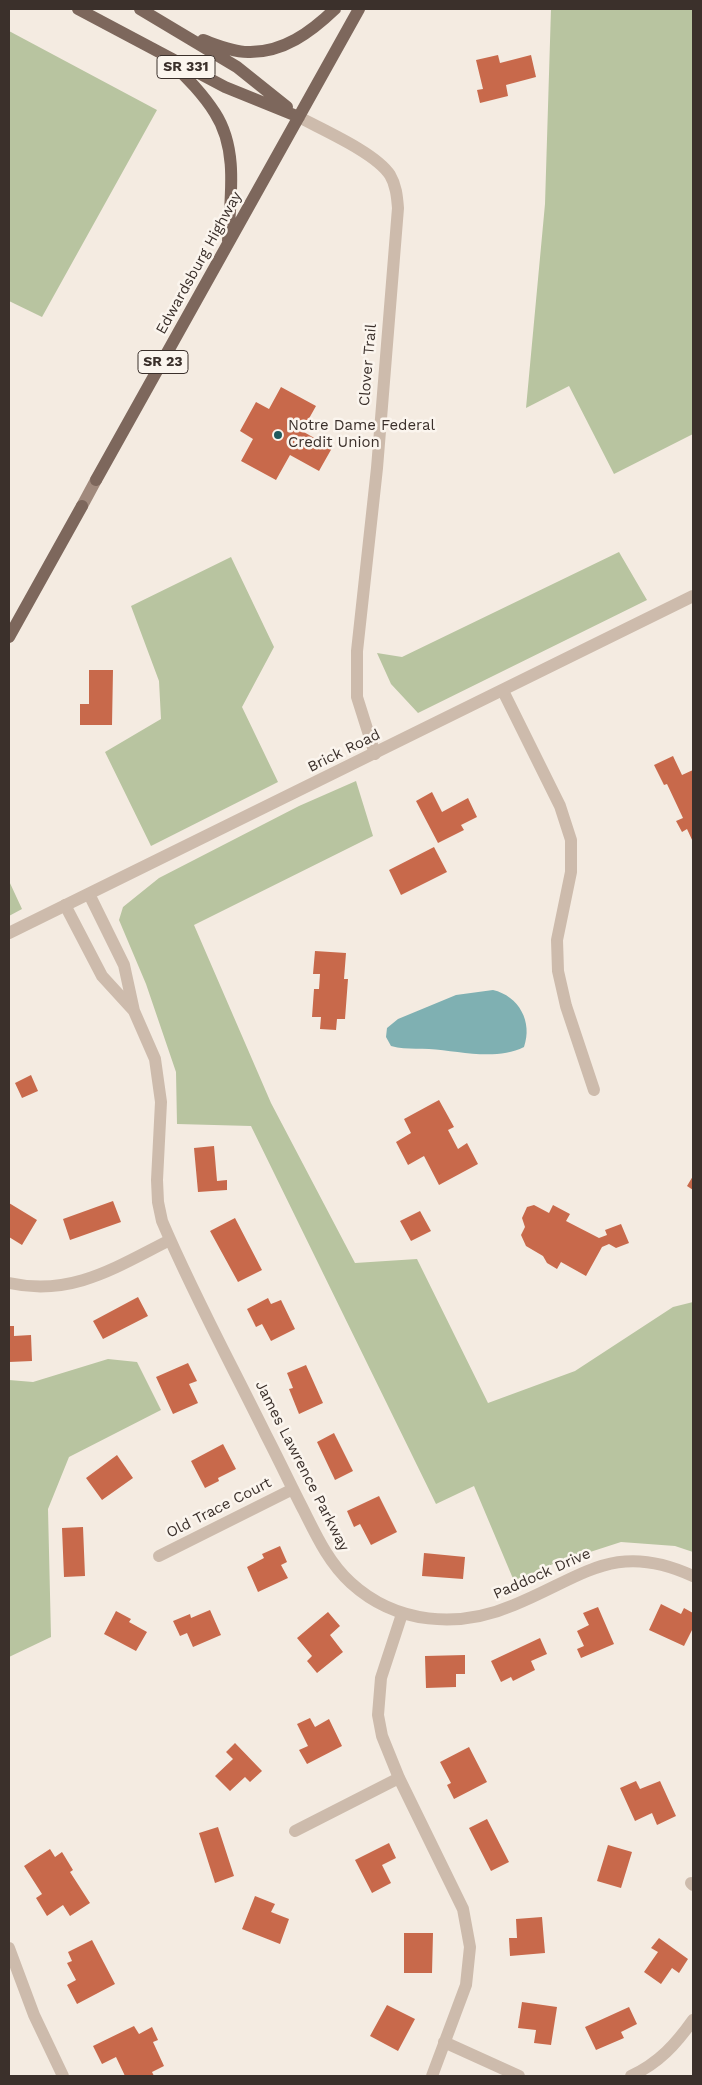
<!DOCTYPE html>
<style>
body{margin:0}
#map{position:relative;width:702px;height:2085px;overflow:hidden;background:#f4ebe1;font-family:"Work Sans",sans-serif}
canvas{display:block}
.frame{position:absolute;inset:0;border:10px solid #3b302b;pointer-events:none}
</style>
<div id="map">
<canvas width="702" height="2085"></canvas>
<div class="frame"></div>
</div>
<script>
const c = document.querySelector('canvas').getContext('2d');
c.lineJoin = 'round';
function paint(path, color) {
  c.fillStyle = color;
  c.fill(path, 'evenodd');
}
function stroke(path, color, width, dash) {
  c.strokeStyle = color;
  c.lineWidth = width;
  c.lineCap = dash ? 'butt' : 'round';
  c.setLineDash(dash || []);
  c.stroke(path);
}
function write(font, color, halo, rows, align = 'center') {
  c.font = font + ' "Work Sans",sans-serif';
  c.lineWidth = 5;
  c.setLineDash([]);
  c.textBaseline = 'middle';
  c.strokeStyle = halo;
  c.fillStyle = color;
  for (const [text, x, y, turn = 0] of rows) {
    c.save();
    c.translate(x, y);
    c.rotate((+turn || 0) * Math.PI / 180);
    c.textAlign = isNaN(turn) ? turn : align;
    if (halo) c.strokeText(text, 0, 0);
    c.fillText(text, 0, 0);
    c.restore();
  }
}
const green = new Path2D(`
 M551,9H693V434L614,474L569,386L526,408L545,204Z
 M9,31L157,110L42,317L9,301Z
 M619,552L647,600L418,713L391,684L377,653L402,657Z
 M231,557L274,647L242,707L278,782L151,846L105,752L161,719L159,681L131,606Z
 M356,781L373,836L194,925L271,1103L355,1263L417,1259L488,1403L575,1371L673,1307L693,1302V1552L675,1546L621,1542L553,1564L514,1581L474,1486L436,1504L251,1126L177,1124L176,1072L146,984L119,920L123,907L159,878L299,806Z
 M9,881L22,909L9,916Z
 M108,1359L137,1362L161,1410L69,1457L48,1509L51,1637L9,1657V1380L33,1382Z`);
const water = new Path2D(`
 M493,990C519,996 533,1022 524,1047C496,1061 459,1051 429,1049C415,1048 404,1050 391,1046L386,1037L387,1028L398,1019L456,995Z`);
const building = new Path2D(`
 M498,55L500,63L531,55L536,77L506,85L508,96L480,103L477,90L483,89L476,60Z
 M281,387L316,406L302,431L332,448L319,471L290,455L276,480L241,461L253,439L240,431L256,402L269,409Z
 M89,670H113L112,725H80V704H89Z
 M673,756L682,775L693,770V842L687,829L682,832L676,821L683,818L667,784L664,785L654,765Z
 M432,792L442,812L468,798L477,817L461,825L464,830L438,843L416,801Z
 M434,847L447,872L401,895L389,870Z
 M315,951L346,953L344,979H348L345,1019H337L336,1030L320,1029L321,1017H312L314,989H319L320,974H313Z
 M31,1075L38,1091L22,1098L15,1083Z
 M439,1100L454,1127L448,1130L458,1149L467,1143L478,1164L439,1185L424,1156L408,1165L396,1142L411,1133L404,1119Z
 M214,1146L217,1181L227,1180V1190L198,1192L194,1148Z
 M693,1176V1190L687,1186Z
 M113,1201L121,1222L70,1240L63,1219Z
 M9,1203L37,1220L22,1245L9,1237Z
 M534,1205L549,1213L553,1205L570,1214L566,1221L599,1238L607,1235L605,1230L621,1224L629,1243L616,1248L609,1244L602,1247L586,1276L561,1262L557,1269L547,1263L543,1256L526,1246L521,1235L525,1227L522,1218L527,1207Z
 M420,1211L431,1231L411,1241L400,1221Z
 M235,1218L262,1270L238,1282L210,1231Z
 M138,1297L148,1316L103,1339L93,1321Z
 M268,1298L271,1304L281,1300L295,1329L271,1341L262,1324L256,1327L247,1309Z
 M9,1326H14V1336L31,1335L32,1361L9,1362Z
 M188,1363L197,1381L189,1384L198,1403L173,1414L156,1377Z
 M306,1365L323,1403L299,1414L289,1389L293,1388L287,1373Z
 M334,1433L353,1471L335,1480L317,1442Z
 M223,1444L236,1469L218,1478L219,1481L205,1488L191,1461Z
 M117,1455L133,1478L102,1500L86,1478Z
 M379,1496L397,1532L371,1545L360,1524L354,1527L347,1511Z
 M83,1527L85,1576L64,1577L62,1528Z
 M280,1546L287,1562L281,1565L288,1578L258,1592L247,1567L264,1558L262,1554Z
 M424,1553L465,1557L463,1579L422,1576Z
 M661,1604L681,1614L684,1608L693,1613V1628L684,1646L649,1630Z
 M598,1607L614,1644L581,1658L577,1649L584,1646L577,1631L589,1625L583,1613Z
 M210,1610L221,1635L193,1647L187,1633L180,1636L173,1621L190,1614L191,1618Z
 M116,1611L131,1619L129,1622L147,1632L136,1651L104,1634Z
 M328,1612L340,1626L330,1635L343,1652L317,1673L307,1661L312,1656L297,1638Z
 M540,1638L547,1654L531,1661L535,1670L513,1681L511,1677L501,1682L491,1661Z
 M465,1655V1674H456V1687L426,1688L425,1656Z
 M310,1718L315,1727L329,1719L342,1746L307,1764L299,1750L308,1746L297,1724Z
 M235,1743L262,1771L250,1782L245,1777L230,1791L215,1776L233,1759L226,1752Z
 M469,1747L487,1782L454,1799L447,1785L451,1783L440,1762Z
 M636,1781L640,1789L660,1781L676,1816L657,1825L652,1813L635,1821L620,1788Z
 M487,1819L509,1862L491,1871L469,1828Z
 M218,1827L234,1876L215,1883L199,1833Z
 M389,1843L396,1858L382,1865L391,1883L372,1893L355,1860Z
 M608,1845L632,1852L621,1888L597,1881Z
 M50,1849L55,1857L62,1852L73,1870L70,1872L90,1903L70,1916L63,1905L47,1916L36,1898L42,1894L24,1866Z
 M255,1896L275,1904L271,1912L289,1919L280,1944L242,1929Z
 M542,1917L545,1953L510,1956L509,1938H517L516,1919Z
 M404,1933H433L432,1973H404Z
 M659,1938L688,1959L679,1973L672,1968L661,1984L644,1972L658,1952L651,1948Z
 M92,1940L115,1984L77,2004L67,1985L76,1980L67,1963L72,1961L68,1952Z
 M522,2002L557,2007L551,2045L534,2043L536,2030L518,2028Z
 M387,2005L415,2019L398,2051L370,2036Z
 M629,2007L637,2024L621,2032L624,2038L596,2050L585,2027Z
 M134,2026L139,2034L152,2027L158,2040L153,2042L164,2066L152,2072L154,2076H125L116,2057L102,2064L93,2046Z`);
const minor = new Path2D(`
 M299,117C323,130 376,153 390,175C396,185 397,196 398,208L377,468L357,651V697L375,754
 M503,691L560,806L571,840V872L557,940L558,971L566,1006L594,1090
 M89,894L124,965L134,1011L155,1059L161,1102L157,1180L158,1202L162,1221C193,1294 231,1364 266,1435C279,1460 291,1486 304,1511C317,1537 329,1563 351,1583C396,1624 458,1629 514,1605C583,1577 615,1540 693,1576
 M65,905L102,976L134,1011
 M9,1283C72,1297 116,1267 170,1240
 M159,1556L293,1489
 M402,1614L381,1678L378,1715L382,1736L399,1778L463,1909L470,1947L466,1985L432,2076
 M295,1831L399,1778
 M691,1883L693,1885
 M9,1948L34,2015L63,2076
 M444,2042L519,2076
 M631,2076C659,2063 676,2044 693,2020`);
const tertiary = new Path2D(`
 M9,933L693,596`);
const secondary = new Path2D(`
 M82,506L96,480`);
const primary = new Path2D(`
 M78,9L225,87L299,117
 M140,9L237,67L287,107
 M203,40C217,45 233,52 248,52C283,53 311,32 335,9
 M172,63C188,79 203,94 215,113C239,150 230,199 228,241
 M96,480L359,9
 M9,637L82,506`);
const markers = [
 [278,435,5,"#1f5a5e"]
];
const shields = [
 [186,67,58],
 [163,362,50]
];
const shieldNames = [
 ["SR 331",186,67],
 ["SR 23",163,362]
];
const streetNames = [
 ["Edwardsburg Highway",199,263,-61],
 ["Clover Trail",368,365,-85],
 ["Brick Road",344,751,-26],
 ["James Lawrence Parkway",302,1466,63],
 ["Old Trace Court",219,1508,-27],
 ["Paddock Drive",542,1574,-24]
];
const poiNames = [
 ["Notre Dame Federal",288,426],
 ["Credit Union",288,443]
];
paint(green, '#b8c4a0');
paint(water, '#7fb0b2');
paint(building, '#c8694b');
stroke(minor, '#cdbbac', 12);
stroke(tertiary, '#cdbbac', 12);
stroke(secondary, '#a18a7d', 12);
stroke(primary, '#7d675c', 12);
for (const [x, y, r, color] of markers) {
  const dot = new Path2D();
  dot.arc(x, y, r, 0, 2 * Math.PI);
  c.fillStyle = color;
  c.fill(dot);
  stroke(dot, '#fbf5ee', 2);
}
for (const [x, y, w] of shields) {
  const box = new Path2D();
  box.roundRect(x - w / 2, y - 11.5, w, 23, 4);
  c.fillStyle = '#fbf5ee';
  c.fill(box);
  stroke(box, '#3b302b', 1);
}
write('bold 14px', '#3b302b', null, shieldNames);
write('15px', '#3b302b', '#fbf5ee', streetNames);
write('15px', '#3b302b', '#fbf5ee', poiNames, 'left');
</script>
